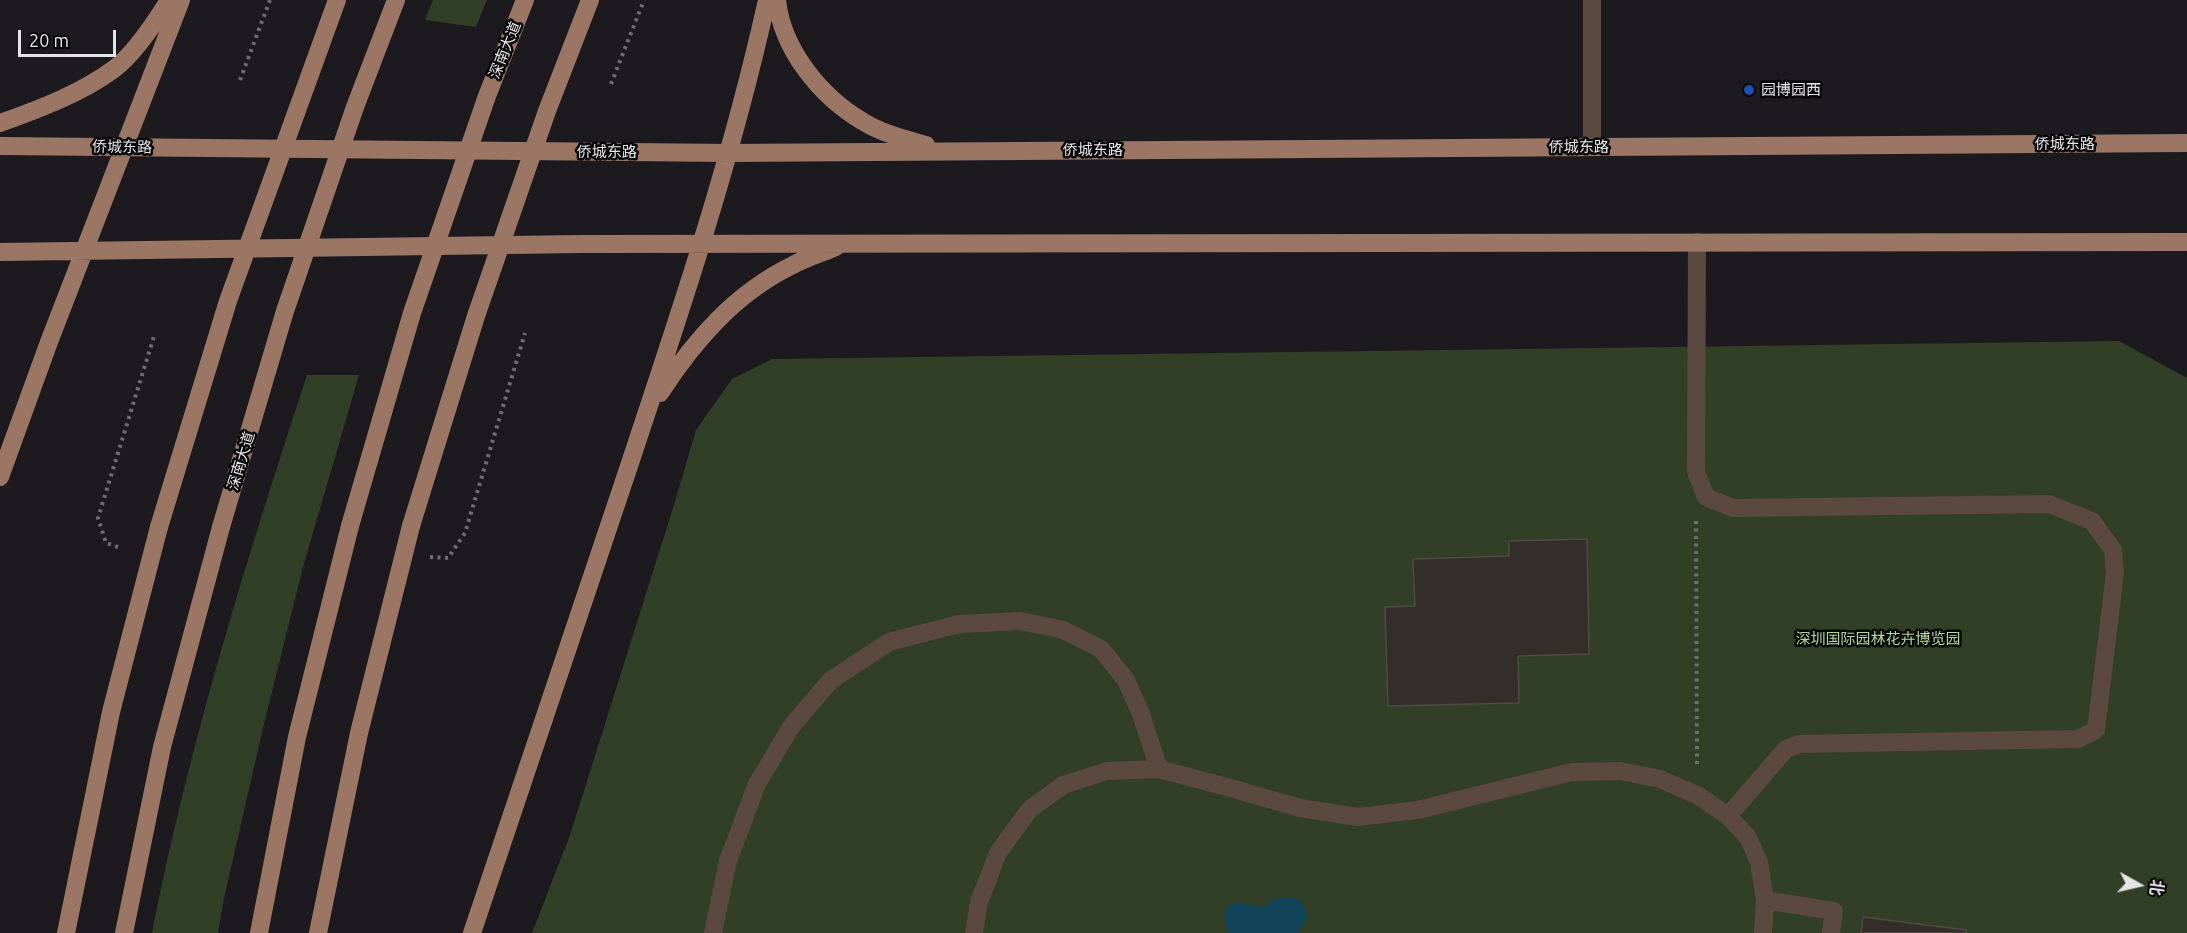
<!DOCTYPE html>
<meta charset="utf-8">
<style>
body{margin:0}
#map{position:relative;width:2187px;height:933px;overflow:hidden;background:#1d1a1f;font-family:Ubuntu,"Noto Sans SC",sans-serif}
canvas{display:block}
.north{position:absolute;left:2109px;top:855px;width:60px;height:60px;-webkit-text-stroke:4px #070607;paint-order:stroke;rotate:98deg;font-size:16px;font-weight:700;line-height:24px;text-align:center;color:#e6e4e7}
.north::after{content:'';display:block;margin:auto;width:21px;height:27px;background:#e6e4e7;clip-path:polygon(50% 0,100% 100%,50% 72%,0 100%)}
.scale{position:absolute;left:18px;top:30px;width:98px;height:27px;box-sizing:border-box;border:3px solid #e6e4e7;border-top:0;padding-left:8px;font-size:18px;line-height:21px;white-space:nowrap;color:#e6e4e7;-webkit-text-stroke:4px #070607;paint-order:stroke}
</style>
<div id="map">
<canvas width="2187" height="933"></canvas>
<div class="north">北</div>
<div class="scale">20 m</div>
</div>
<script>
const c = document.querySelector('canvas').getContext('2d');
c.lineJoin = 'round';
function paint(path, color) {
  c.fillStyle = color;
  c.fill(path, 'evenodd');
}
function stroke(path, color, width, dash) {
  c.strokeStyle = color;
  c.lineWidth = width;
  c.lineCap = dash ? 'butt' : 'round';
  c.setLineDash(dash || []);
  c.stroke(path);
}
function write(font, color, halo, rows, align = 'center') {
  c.font = font + ' Ubuntu,"Noto Sans SC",sans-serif';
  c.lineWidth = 5;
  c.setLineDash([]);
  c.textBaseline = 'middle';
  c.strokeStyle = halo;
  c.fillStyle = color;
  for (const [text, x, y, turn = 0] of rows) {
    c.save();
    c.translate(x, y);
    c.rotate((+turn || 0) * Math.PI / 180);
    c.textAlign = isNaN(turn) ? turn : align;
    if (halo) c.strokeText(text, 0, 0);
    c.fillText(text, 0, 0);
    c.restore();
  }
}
const green = new Path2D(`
 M433,0H487L476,27L425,20Z
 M2119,341L2187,378V933H532L570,835L673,508L696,430L732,379L772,359Z
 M307,375H359L303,567L263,728L224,898L218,933H152C189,743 247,558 307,375Z`);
const water = new Path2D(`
 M1288,897L1299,899L1306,910L1307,919L1298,933H1228L1224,915L1227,907L1236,903L1264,907L1274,899Z`);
const building = new Path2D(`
 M1587,539L1589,654L1518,656L1519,703L1388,706L1385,607L1415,606L1413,559L1509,556V541Z
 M1863,917L1966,930V933H1861Z`);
const path = new Path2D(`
 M240,80L270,0
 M611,84L644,0
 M1696,521L1697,768
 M118,547L106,543L98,518L155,333
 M430,557L448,558L465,533L525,333`);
const minor = new Path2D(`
 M1592,0V147
 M1697,242L1696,472L1706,497L1733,508L2049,504L2092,521L2113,550L2115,573L2096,730L2078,739L1799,744L1786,749L1728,816
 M1765,900L1834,911L1831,933
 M713,933L728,861L757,784L791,727L830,681L889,642L959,624L1021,621L1063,630L1101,649L1126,680L1141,714L1159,769
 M974,933L979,902L998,853L1029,810L1063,785L1107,771L1159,769L1234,789L1300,808L1358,817L1418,810L1572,772L1620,771L1660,779L1697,795L1728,816L1748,837L1759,862L1765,900L1763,933`);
const major = new Path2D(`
 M777,0C782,49 820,96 862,121C881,133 904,139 926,145
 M0,123C37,110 82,93 114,69C133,55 156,21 169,0
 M0,146L730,153L2187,143
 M0,252L581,244L2187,242
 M660,393C694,341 735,293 793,265C806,258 822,253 836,247
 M0,477L49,342L181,0
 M66,933L111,712L159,527
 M124,933L162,747L221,527
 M259,933L297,737L350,526
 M318,933L359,733L411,526
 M472,933C523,782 573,631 624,481C677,322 731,163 767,0`);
const majorBridge = new Path2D(`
 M350,526L412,313L487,96L525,0
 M411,526L476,316L547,111L590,0
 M159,527L228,301L337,0
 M221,527L285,311L355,107L396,0`);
const markers = [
 [1749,90,6,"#1a4fb4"]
];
const streetNames = [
 ["深南大道",505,50,-68],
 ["侨城东路",2065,144],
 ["侨城东路",122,147,1],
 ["侨城东路",1579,147],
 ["侨城东路",1093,150],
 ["侨城东路",607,152],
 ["深南大道",241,461,-73]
];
const poiNames = [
 ["园博园西",1761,90]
];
const parkNames = [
 ["深圳国际园林花卉博览园",1878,639]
];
paint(green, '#303f26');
paint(water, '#114359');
paint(building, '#332e2a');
stroke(building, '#504a46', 1.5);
stroke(path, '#706d72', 4, [3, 4.5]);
stroke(minor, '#5b4940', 18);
stroke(major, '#9b7664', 18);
stroke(majorBridge, '#9b7664', 18);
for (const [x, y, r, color] of markers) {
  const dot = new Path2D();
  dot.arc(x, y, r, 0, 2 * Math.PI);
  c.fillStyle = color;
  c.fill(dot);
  stroke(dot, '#070607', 2);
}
write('15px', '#e6e4e7', '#070607', streetNames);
write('15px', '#e6e4e7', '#070607', poiNames, 'left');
write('15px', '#b1d89a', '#070607', parkNames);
</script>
